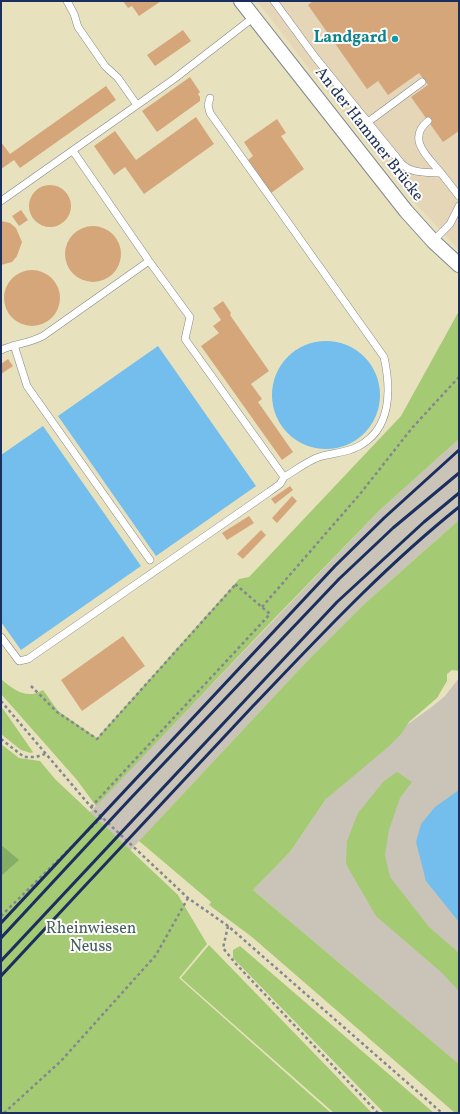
<!DOCTYPE html>
<meta charset="utf-8">
<style>
body{margin:0}
#map{position:relative;width:460px;height:1114px;overflow:hidden;background:#e8e1be;font-family:Vollkorn,serif}
canvas{display:block}
.frame{position:absolute;inset:0;border:2px solid #1b2f5e;pointer-events:none}
</style>
<div id="map">
<canvas width="460" height="1114"></canvas>
<div class="frame"></div>
</div>
<script>
const c = document.querySelector('canvas').getContext('2d');
c.lineJoin = 'round';
function paint(path, color) {
  c.fillStyle = color;
  c.fill(path, 'evenodd');
}
function stroke(path, color, width, dash) {
  c.strokeStyle = color;
  c.lineWidth = width;
  c.lineCap = dash ? 'butt' : 'round';
  c.setLineDash(dash || []);
  c.stroke(path);
}
function write(font, color, halo, rows, align = 'center') {
  c.font = font + ' Vollkorn,serif';
  c.lineWidth = 4;
  c.setLineDash([]);
  c.textBaseline = 'middle';
  c.strokeStyle = halo;
  c.fillStyle = color;
  for (const [text, x, y, turn = 0] of rows) {
    c.save();
    c.translate(x, y);
    c.rotate((+turn || 0) * Math.PI / 180);
    c.textAlign = isNaN(turn) ? turn : align;
    if (halo) c.strokeText(text, 0, 0);
    c.fillText(text, 0, 0);
    c.restore();
  }
}
const built = new Path2D(`
 M257,1H459V250L414,202L381,162Z`);
const industrial = new Path2D(`
 M459,439V520L362,606L309,659L1,989V909L115,785L329,563L381,509Z
 M459,678V1064L253,890L290,852L326,799L375,748L433,706L445,696Z`);
const green = new Path2D(`
 M459,311V439L381,509L271,622L96,806L77,780L1,694V679C14,690 27,700 43,690L58,711L97,738L239,579L249,577L401,416Z
 M459,520V671L452,670L447,674V681L437,698L409,722L401,734L388,747L326,799L290,852L253,890L459,1064V1113H455L252,937L209,905L211,902L139,841L309,659L362,606Z
 M1,706L33,752L31,753L21,750L1,734Z
 M1,744L19,758L40,761L55,779L178,895L207,944L179,978L331,1113H1Z
 M397,772L412,782L400,798L389,830L385,855L390,877L429,927L459,953V991L441,972L376,916L346,864L347,841L358,813L384,781Z
 M209,945L372,1113H334L181,978Z
 M240,946L434,1113H384L233,958V950Z`);
const forest = new Path2D(`
 M1,845L19,860L1,876Z`);
const water = new Path2D(`
 M272 395a54 54 0 1 1 108 0a54 54 0 1 1-108 0Z
 M158,346L256,486L156,556L58,416Z
 M43,426L141,566L21,650L1,622V455Z
 M459,790V922L426,881L416,842L421,824L435,807Z`);
const building = new Path2D(`
 M123,1H161L139,16L132,6L128,8Z
 M313,1H459V131L443,142L411,97L428,85L419,73L388,95L378,81L367,89L308,5Z
 M183,30L191,41L155,66L147,55Z
 M190,77L200,92L198,94L200,97V101L157,132L142,111Z
 M106,86L116,100L20,168L14,160L1,169V142L10,154Z
 M196,117L214,144L144,194L125,167L114,175L94,146L115,131L136,160Z
 M277,119L286,133L281,136L304,169L271,193L248,160L253,156L244,142Z
 M29 206a21 21 0 1 1 42 0a21 21 0 1 1-42 0Z
 M21,210L28,220L19,226L12,216Z
 M1,221L10,223L16,228L22,242L17,256L12,262L1,265Z
 M65 254a28 28 0 1 1 56 0a28 28 0 1 1-56 0Z
 M4 298a28 28 0 1 1 56 0a28 28 0 1 1-56 0Z
 M223,301L231,313L230,315L269,371L251,384L262,399L258,402L293,452L282,460L201,346L219,333L213,326L221,320L213,308Z
 M8,359L13,366L1,374V364Z
 M290,486L293,490L275,504L271,499Z
 M292,496L297,501L277,523L272,518Z
 M249,516L254,523L227,540L222,533Z
 M261,530L266,535L243,559L237,554Z
 M123,636L145,666L82,711L61,680Z`);
const path = new Path2D(`
 M262,607L360,494L412,428L459,377
 M31,686L57,712L97,739L236,584
 M1,701L91,807L188,898L228,926L442,1113
 M1,739L24,757H36L45,754
 M91,807L270,614L235,584
 M1,916L102,817
 M228,926L223,948L236,964L378,1113
 M4,1113L61,1061L156,955L188,898`);
const lane = new Path2D(`
 M67,1L74,14L78,27L105,66L118,78L137,105
 M274,1L315,57L401,163C411,174 427,172 441,173L459,196
 M210,98L208,105L210,113L384,357C391,389 392,430 357,447C345,453 332,453 319,457C307,461 295,471 284,477
 M428,121C406,139 428,157 441,173
 M368,122L422,82
 M1,201L174,79L254,17
 M433,241L450,224L459,206
 M14,345L27,386L150,560
 M1,350C15,344 30,343 43,336L149,261
 M1,637L19,661L28,659L269,492L280,484L284,477L185,339L190,317L149,261L73,151`);
const street = new Path2D(`
 M241,1L406,211L433,241L459,265`);
const rail = new Path2D(`
 M1,923L335,566L384,518L459,450
 M1,938L130,799L339,579L393,528L459,473
 M1,961L337,602L424,522L459,493
 M1,976C85,886 168,796 253,706C319,637 384,567 459,507`);
const markers = [
 [395,39,4,"#0f9aa8"]
];
const cultureNames = [
 ["Landgard",387,39]
];
const streetNames = [
 ["An der Hammer Brücke",368,135,52]
];
const parkNames = [
 ["Rheinwiesen",91,930],
 ["Neuss",91,948]
];
paint(built, '#e5d6b8');
paint(industrial, '#c9c3b8');
paint(green, '#a5ca74');
paint(forest, '#84ae66');
paint(water, '#73beec');
paint(building, '#d5a67a');
stroke(lane, '#82888e', 8);
stroke(street, '#82888e', 16);
stroke(path, '#82888e', 2.5, [3, 3]);
stroke(lane, '#fff', 7);
stroke(street, '#fff', 14);
stroke(rail, '#1b2f5e', 3);
for (const [x, y, r, color] of markers) {
  const dot = new Path2D();
  dot.arc(x, y, r, 0, 2 * Math.PI);
  c.fillStyle = color;
  c.fill(dot);
  stroke(dot, '#fdfcf7', 1.5);
}
write('bold 16px', '#0d838f', '#fdfcf7', cultureNames, 'right');
write('16px', '#1b2f5e', '#fdfcf7', streetNames);
write('16px', '#445e65', '#fdfcf7', parkNames);
</script>
